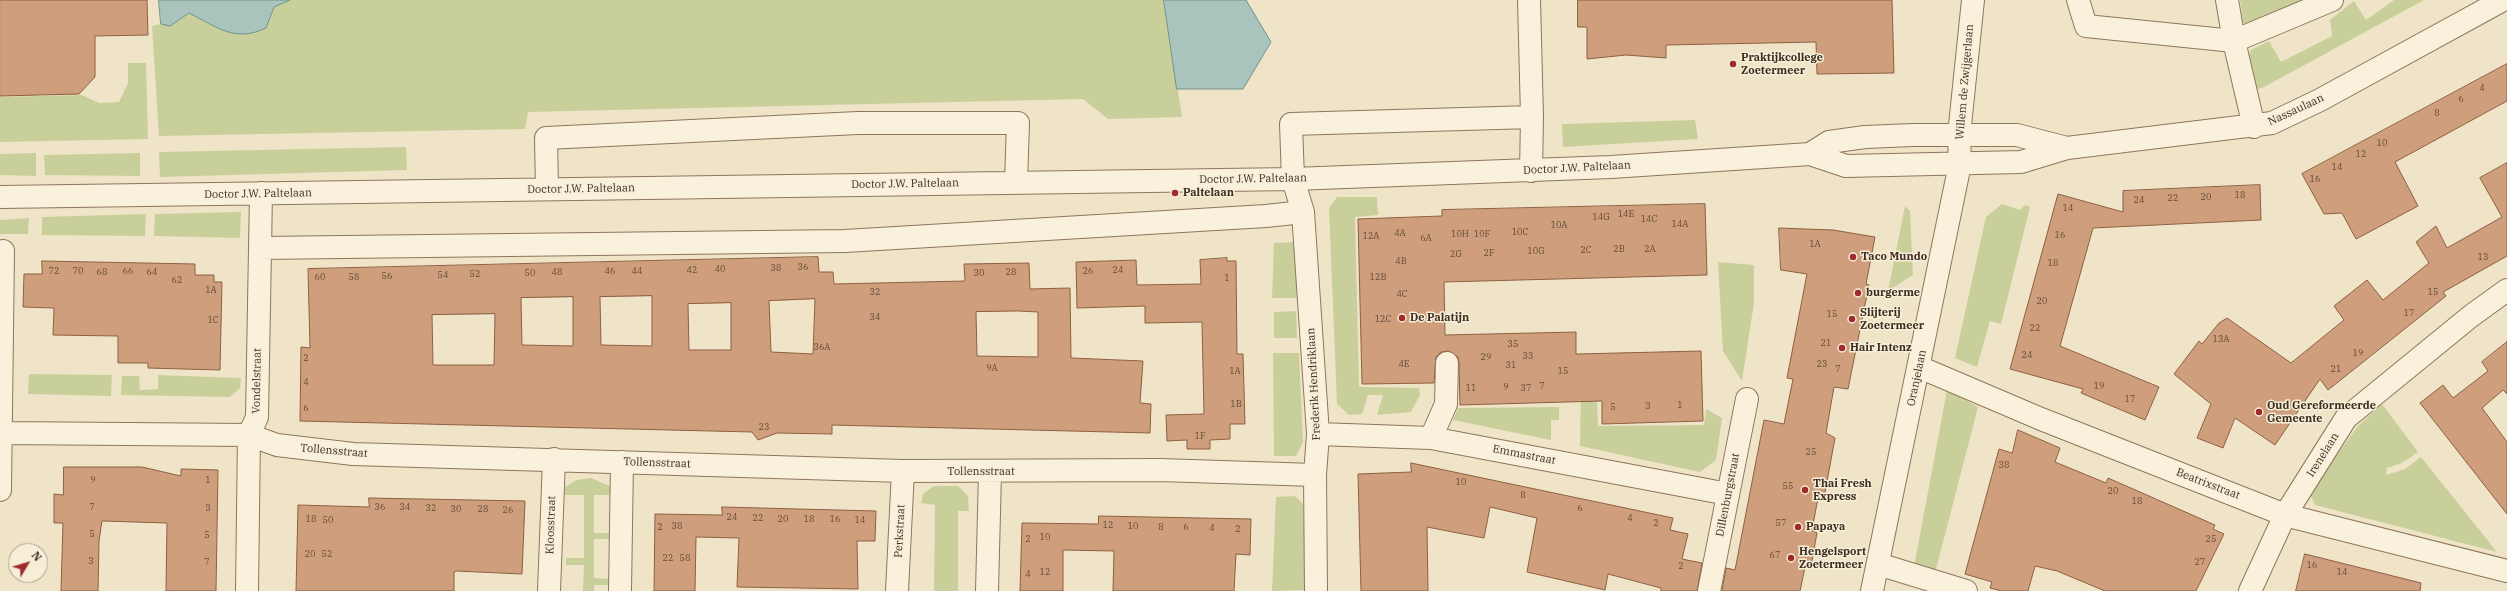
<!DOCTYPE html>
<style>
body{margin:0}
#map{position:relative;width:2507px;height:591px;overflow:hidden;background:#f0e4c8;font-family:"IBM Plex Serif",serif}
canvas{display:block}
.north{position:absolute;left:8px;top:543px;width:40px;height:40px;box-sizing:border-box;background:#f7eed8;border:1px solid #ada18e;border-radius:50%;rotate:52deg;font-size:11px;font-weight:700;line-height:16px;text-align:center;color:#3d2e20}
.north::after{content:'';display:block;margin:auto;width:14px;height:18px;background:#9e2a2b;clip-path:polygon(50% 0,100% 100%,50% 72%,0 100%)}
</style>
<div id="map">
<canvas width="2507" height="591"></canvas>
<div class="north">N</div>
</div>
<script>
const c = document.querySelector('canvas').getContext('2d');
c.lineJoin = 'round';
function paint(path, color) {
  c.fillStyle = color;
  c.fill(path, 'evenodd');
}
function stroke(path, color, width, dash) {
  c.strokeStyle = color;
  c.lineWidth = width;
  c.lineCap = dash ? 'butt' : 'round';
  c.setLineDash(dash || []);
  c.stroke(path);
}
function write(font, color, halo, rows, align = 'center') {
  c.font = font + ' "IBM Plex Serif",serif';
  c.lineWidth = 3;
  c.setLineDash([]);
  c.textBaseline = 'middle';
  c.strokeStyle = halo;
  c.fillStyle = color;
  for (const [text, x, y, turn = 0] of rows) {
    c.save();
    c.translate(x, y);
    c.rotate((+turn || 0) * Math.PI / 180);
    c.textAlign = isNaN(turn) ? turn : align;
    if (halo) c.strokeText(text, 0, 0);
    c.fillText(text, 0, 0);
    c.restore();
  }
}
const green = new Path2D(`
 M290,0H1164L1182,117L1108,119L1083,99L528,112L525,129L159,136L152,26L161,24L170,26L189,13L230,33L266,28L274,7Z
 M2240,0H2303L2249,25L2243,22Z
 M2394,0H2424L2266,86L2253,91L2247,60L2251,50L2269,41L2281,62L2332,36L2330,20L2354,1L2366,20Z
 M128,63H146L148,139L0,142V97L82,95L99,103L119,102L128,83Z
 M1695,120L1698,139L1563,147L1562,124Z
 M406,147L407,170L160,177L159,152Z
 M36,153V176L0,175V154Z
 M140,153V176L45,175L44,155Z
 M1337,197H1377L1378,215L1355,217L1359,387L1419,388L1420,395L1411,412L1377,415L1383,395H1368L1362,414L1349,415L1337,404L1329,208Z
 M2002,204L2020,210L2025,205L2030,207L2001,324L1990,321L1977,367L1955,358L1986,217Z
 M1905,206L1910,211L1913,275L1888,291Z
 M241,212L240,238L154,236L155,214Z
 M146,214L145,236L42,235V217Z
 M29,218L28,234H0V220Z
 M1294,242L1297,298H1272L1274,243Z
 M1718,262L1754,265V303L1742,381L1723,351Z
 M1296,311L1297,338H1274V312Z
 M1273,353H1299L1303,442L1296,456H1274Z
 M29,374L112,375L111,396L28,394Z
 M158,375L241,378L240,388L230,397L121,395L122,376H139L140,390L158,389Z
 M1581,379H1596L1598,426L1704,425L1706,409L1722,418L1716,460L1700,472L1580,446Z
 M1947,390L1978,407L1935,573L1914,567Z
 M2382,404L2418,452L2402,463L2387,468L2386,475L2405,469L2421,457L2497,552L2315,505L2309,492L2358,426Z
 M1559,407V420H1551V440L1453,420L1458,408Z
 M591,478L614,488V495H594V533H612L611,539H594V578L612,579L611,585H594V591H583L584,565H566V558H584V495H564L565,487L577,480Z
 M934,486H958L968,496L969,511H958V591H934L935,505L921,503L923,494Z
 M1295,496L1303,504L1306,590L1272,591L1276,497Z`);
const water = new Path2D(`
 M159,0H290L274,7L266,28C235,43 217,27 189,13L170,26L161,24Z
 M1164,0H1246L1271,42L1243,89H1177Z`);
const building = new Path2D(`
 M0,0H147L148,35L95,36V77L79,94L0,96Z
 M1578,0H1892L1894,73L1817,74L1816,42L1666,45V58L1626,55L1587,59V27H1578Z
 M2507,64V101L2395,162L2418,206L2356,239L2342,213L2324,214L2302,174Z
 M2507,163V256L2443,292L2446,296L2328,390L2320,379L2275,445L2235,418L2223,448L2197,438L2211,404L2174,374L2199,341L2202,344L2219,323L2227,318L2291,363L2344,320L2334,306L2367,280L2383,300L2429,263L2416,242L2436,226L2447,248L2502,217L2480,178Z
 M2260,185L2261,220L2093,228L2060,346L2159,387L2145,420L2081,393L2083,389L2010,369L2058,194L2123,212V191Z
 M1705,204L1707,275L1444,282L1445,335L1576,332V354L1701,351L1703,421L1602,424V401L1460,405L1459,363L1458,357L1448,351L1441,352L1436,357L1434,383L1362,384L1358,219L1442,216V210Z
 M1779,228L1833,230L1875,237L1866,284L1869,285L1848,389L1834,387L1826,433L1835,438L1824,498H1818L1812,530L1817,533L1811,566L1805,567L1800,591H1722L1726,568L1735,570L1764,420L1784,424L1793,379L1787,378L1807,274L1781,270Z
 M818,257L819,272H833L834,284L965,281L964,264L1029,263L1030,289L1070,288L1071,358L1143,361L1140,403L1151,404L1150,433L832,425V434L777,433L758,440L752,432L300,421L301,347L310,348L308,269ZM652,296V346L601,345L600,297ZM573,297V346L522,345L521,298ZM815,299L813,354L771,352L769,301ZM731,303V350H689L688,304ZM1018,311L1038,312V357L977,356L976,312ZM495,314L494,365H433L432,315Z
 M1227,258V261H1236L1237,354H1243L1245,424H1230V439L1210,440V449H1187V440L1167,441L1166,415L1204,414L1202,322L1145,323V306L1077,308L1076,262L1136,260L1137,285L1201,284L1200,260Z
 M42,261L195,264V275H214V282H222L220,370L148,368V363H118V336L53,335L54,308L23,307L24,274H42Z
 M2507,342V394L2503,390L2482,408L2507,442V514L2420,403L2443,385L2453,398L2488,371L2482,362Z
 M2018,430L2060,448L2055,462L2106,483L2108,478L2215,525L2213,529L2224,534L2196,591H2105L2057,571L2035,566L2028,591H2002L1990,588L1992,582L1965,574L1999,449L2012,453Z
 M1411,463L1673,518L1670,530L1688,534L1682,559L1702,563L1697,591H1661V588L1608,574L1605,590L1527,572L1537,518L1490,507L1484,538L1427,527L1428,591H1361L1358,474L1411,472Z
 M64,467H142L181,476V469L218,470L216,591H166L167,523L102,521L99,541L98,591H61L63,523H54V494L63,495Z
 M369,498L525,501L522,574L456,571L454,572V591H296L298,505L369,507Z
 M722,507L876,511L875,541H857L858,589L737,587L739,538L696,537L695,591H654L655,514L722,515Z
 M1099,516L1251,519L1250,555L1236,554L1234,591H1113L1114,551L1063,550V591H1020L1022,523L1098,524Z
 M2305,554L2421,583L2420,591H2296Z`);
const minor = new Path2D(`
 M1529,0L1532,117
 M2078,0L2086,26L2234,41L2332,0
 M2227,0L2234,41L2254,127
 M1810,154L1829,142L1865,137L1913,135H2017L2067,148
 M547,189L546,138L858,123H1018L1016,182
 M0,197L1293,179L1611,167L1810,154L1846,166L2021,162L2067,148L2272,123L2320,100L2503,0
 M260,248L845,241L1266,216L1303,212
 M1919,367L2041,419L2285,515L2507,571
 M2,433L249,435L277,445L353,454L903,471L1160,470L1315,475
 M1318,434L1431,438L1728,494
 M1431,438L1446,404L1447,363
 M0,490L3,251
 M1878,564L1966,591
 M247,591L249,435L257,417L261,193
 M549,591L554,459
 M620,591L622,462
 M897,591L903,471
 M987,591L990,473
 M1316,591L1315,475L1318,434L1303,212L1293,179L1291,124L1532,117L1531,171
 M1709,591L1747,399
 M1872,591L1960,164L1959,135L1973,0
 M2250,591L2285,515L2346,418L2471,316L2507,290`);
const markers = [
 [1733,64,4,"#9e2a2b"],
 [1175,193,4,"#9e2a2b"],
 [1853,257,4,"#9e2a2b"],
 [1858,293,4,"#9e2a2b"],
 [1402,318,4,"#9e2a2b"],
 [1852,319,4,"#9e2a2b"],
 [1842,348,4,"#9e2a2b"],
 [2259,412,4,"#9e2a2b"],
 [1805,490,4,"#9e2a2b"],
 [1798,527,4,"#9e2a2b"],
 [1791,558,4,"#9e2a2b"]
];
const numberNames = [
 ["4",2482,88],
 ["6",2461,99],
 ["8",2437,113],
 ["10",2382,143],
 ["12",2361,154],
 ["14",2337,167],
 ["16",2315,179],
 ["18",2240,195],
 ["20",2206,197],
 ["22",2173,198],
 ["24",2139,200],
 ["14",2068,208],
 ["14E",1626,214],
 ["14G",1601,217],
 ["14C",1649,219],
 ["14A",1680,224],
 ["10A",1559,225],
 ["10C",1520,232],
 ["4A",1400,233],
 ["10H",1460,234],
 ["10F",1482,234],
 ["16",2060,235],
 ["12A",1371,236],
 ["6A",1426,238],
 ["1A",1815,244],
 ["2B",1619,249],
 ["2A",1650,249],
 ["2C",1586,250],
 ["10G",1536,251],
 ["2F",1489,253],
 ["2G",1456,254],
 ["13",2483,257],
 ["4B",1401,261],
 ["18",2053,263],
 ["36",803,267],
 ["38",776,268],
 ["40",720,269],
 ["42",692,270],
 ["24",1118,270],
 ["72",54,271],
 ["70",78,271],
 ["66",128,271],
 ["46",610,271],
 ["44",637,271],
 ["26",1088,271],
 ["68",102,272],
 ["64",152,272],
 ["48",557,272],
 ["28",1011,272],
 ["50",530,273],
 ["30",979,273],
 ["52",475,274],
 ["54",443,275],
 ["56",387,276],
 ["60",320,277],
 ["58",354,277],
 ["12B",1378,277],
 ["1",1227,278],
 ["62",177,280],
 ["1A",211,290],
 ["32",875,292],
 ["15",2433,292],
 ["4C",1402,294],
 ["20",2042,301],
 ["17",2409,313],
 ["15",1832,314],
 ["34",875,317],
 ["12C",1383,319],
 ["1C",213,320],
 ["22",2035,328],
 ["13A",2221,339],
 ["21",1826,343],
 ["35",1513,344],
 ["36A",822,347],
 ["19",2358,353],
 ["24",2027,355],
 ["33",1528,356],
 ["29",1486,357],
 ["2",306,358],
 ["4E",1404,364],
 ["23",1822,364],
 ["31",1511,365],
 ["9A",992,368],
 ["7",1838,369],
 ["21",2336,369],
 ["1A",1235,371],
 ["15",1563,371],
 ["4",306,382],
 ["7",1542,386],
 ["19",2099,386],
 ["9",1506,387],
 ["11",1471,388],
 ["37",1526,388],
 ["17",2130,399],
 ["1B",1236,404],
 ["1",1680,405],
 ["3",1648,406],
 ["5",1613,407],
 ["6",306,408],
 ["23",764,427],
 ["1F",1200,436],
 ["25",1811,452],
 ["38",2004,465],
 ["9",93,480],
 ["1",208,480],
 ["10",1461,482],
 ["55",1788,486],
 ["20",2113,491],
 ["8",1523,495],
 ["18",2137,501],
 ["7",92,507],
 ["36",380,507],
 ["34",405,507],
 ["3",208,508],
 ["32",431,508],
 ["6",1580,508],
 ["30",456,509],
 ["28",483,509],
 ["26",508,510],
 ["24",732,517],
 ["22",758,518],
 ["4",1630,518],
 ["18",311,519],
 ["20",783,519],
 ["18",809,519],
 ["16",835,519],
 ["50",328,520],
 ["14",860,520],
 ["2",1656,523],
 ["57",1781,523],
 ["12",1108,525],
 ["38",677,526],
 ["10",1133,526],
 ["2",660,527],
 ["8",1161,527],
 ["6",1186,527],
 ["4",1212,528],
 ["2",1238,529],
 ["5",92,534],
 ["5",207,535],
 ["10",1045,537],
 ["2",1028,539],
 ["25",2211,539],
 ["20",310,554],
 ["52",327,554],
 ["67",1775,555],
 ["22",668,558],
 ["58",685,558],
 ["3",91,561],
 ["7",207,562],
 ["27",2200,562],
 ["16",2312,565],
 ["2",1681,566],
 ["12",1045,572],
 ["14",2342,572],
 ["4",1028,574]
];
const poiNames = [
 ["Praktijkcollege",1741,58],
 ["Zoetermeer",1741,71],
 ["Paltelaan",1183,193],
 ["Taco Mundo",1861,257],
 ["burgerme",1866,293],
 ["Slijterij",1860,313],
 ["Zoetermeer",1860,326],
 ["De Palatijn",1410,318],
 ["Hair Intenz",1850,348],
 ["Oud Gereformeerde",2267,406],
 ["Gemeente",2267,419],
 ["Thai Fresh",1813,484],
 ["Express",1813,497],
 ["Papaya",1806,527],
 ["Hengelsport",1799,552],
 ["Zoetermeer",1799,565]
];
const streetNames = [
 ["Willem de Zwijgerlaan",1965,82,-85],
 ["Nassaulaan",2296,110,-25],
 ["Doctor J.W. Paltelaan",1577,168,-3],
 ["Doctor J.W. Paltelaan",1253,179,-1],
 ["Doctor J.W. Paltelaan",905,184,-1],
 ["Doctor J.W. Paltelaan",581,189,-1],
 ["Doctor J.W. Paltelaan",258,194,-1],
 ["Oranjelaan",1917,378,-78],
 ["Vondelstraat",257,381,-89],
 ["Frederik Hendriklaan",1314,384,-93],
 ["Tollensstraat",334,451,5],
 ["Emmastraat",1524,455,11],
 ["Irenelaan",2323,455,-58],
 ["Tollensstraat",657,463,2],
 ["Tollensstraat",981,472],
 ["Beatrixstraat",2208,484,21],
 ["Dillenburgstraat",1728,495,-79],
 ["Kloosstraat",551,525,-88],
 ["Perkstraat",900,531,-87]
];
paint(green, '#c9cf9b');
paint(water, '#a9c4bc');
stroke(water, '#6f938a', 1);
paint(building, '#cf9f7d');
stroke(building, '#8d5f41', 1);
stroke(minor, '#8d765c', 24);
stroke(minor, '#faf1dc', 22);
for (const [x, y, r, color] of markers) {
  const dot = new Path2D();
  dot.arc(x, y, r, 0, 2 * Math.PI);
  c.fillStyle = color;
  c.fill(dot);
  stroke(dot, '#f7eed8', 1.5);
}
write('9px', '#624a37', null, numberNames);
write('bold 11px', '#3d2e20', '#f7eed8', poiNames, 'left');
write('11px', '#3d2e20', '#f7eed8', streetNames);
</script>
